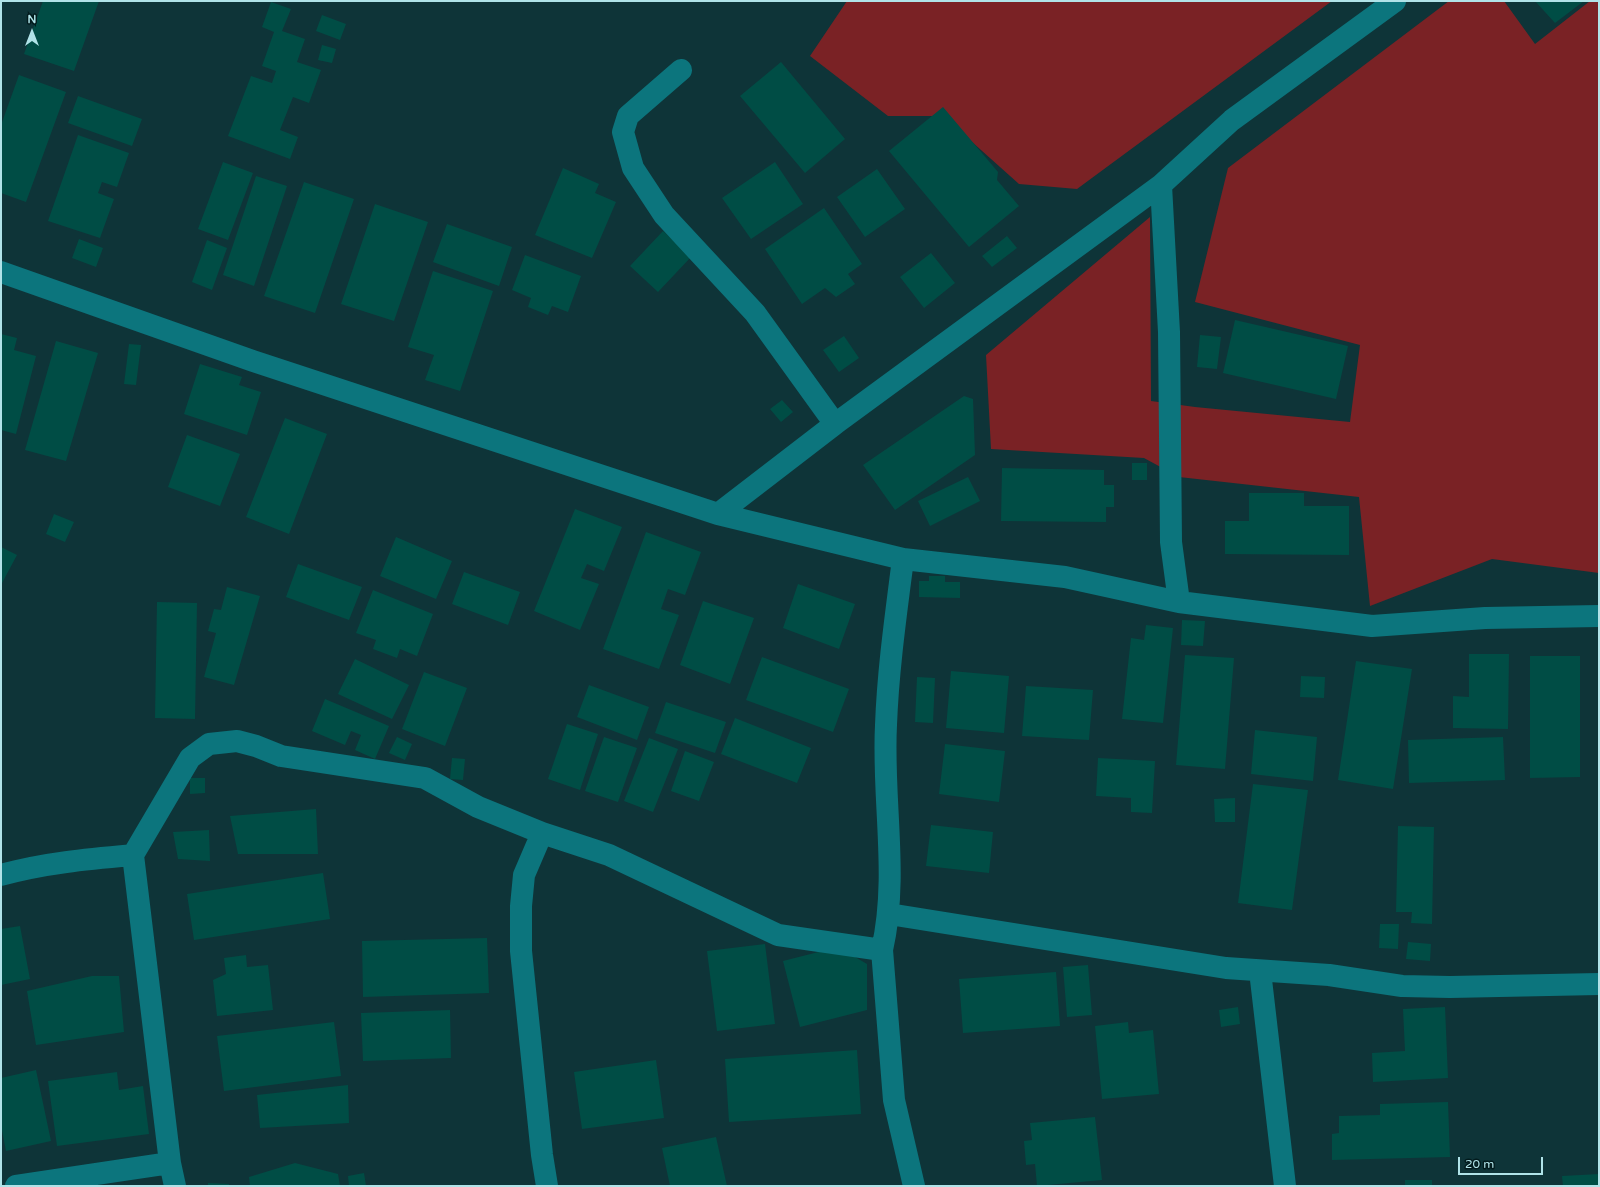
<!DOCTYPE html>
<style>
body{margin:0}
#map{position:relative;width:1600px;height:1187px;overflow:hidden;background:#0e3438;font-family:"Varela Round",sans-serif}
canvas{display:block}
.frame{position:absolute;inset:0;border:2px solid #b0e3e8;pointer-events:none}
.north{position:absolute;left:12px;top:12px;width:40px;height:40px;-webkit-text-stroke:3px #021b1d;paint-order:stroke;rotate:0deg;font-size:11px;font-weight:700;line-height:16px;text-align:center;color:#b0e3e8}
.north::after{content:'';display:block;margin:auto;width:14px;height:18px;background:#b0e3e8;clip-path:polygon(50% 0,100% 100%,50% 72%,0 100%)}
.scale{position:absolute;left:1458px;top:1157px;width:85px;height:18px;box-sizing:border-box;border:2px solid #b0e3e8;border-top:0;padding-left:5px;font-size:12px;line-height:14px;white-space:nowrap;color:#b0e3e8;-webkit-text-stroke:3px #021b1d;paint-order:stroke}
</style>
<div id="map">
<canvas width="1600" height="1187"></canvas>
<div class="frame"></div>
<div class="north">N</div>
<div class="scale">20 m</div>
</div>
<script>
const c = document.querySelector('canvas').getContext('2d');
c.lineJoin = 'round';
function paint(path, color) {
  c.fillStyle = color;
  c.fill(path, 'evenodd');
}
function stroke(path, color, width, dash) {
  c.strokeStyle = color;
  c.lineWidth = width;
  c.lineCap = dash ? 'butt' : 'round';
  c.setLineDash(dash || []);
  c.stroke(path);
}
const green = new Path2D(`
 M847,1H1332L1077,189L1019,184L943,116H888L810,56Z
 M1449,1H1504L1535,44L1590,1H1599V573L1492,559L1370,606L1359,497L1179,477L1144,458L991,449L986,355L1150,217L1151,401L1195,407L1350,422L1360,345L1195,302L1228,168Z`);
const building = new Path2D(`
 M43,1H99L74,71L24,54Z
 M1535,1H1584L1555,23Z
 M271,2L291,9L282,31L305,39L297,62L321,70L309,103L293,97L280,130L298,137L290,159L228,136L251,76L272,83L276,71L262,66L274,32L262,27Z
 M322,15L346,24L340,40L316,31Z
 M322,45L336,49L332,63L318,60Z
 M781,62L845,139L805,173L740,96Z
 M19,75L66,92L26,202L1,193V125Z
 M78,96L142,119L132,146L68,123Z
 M943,107L998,172L997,180L1019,206L969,247L889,151Z
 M78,135L129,153L117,187L102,182L98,193L114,199L100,238L48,221Z
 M223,162L253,173L228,240L198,229Z
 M775,162L803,204L751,239L722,198Z
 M563,168L599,184L595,193L616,202L592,258L535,235Z
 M877,169L905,209L865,237L837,197Z
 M256,176L287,186L254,286L223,275Z
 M304,182L354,199L315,313L264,296Z
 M375,204L428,222L394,321L341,304Z
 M824,208L862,264L848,274L855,284L836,297L825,288L802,304L765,249Z
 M447,224L512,247L499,286L433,262Z
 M663,231L691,257L658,292L630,266Z
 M1007,236L1017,248L992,267L982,256Z
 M79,239L103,248L96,267L72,258Z
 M207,240L227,248L212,290L192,282Z
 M931,253L955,283L924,308L900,277Z
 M525,255L581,276L568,312L552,306L548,315L528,307L531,298L512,290Z
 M433,271L493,291L460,391L425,380L434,355L408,347Z
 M1235,320L1348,346L1336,399L1223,373Z
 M1,334L17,338L14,350L36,356L16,434L1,430Z
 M1200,335L1221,337L1217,369L1197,367Z
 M844,336L859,358L839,372L823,350Z
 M56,341L98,353L66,461L25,450Z
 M129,344L141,345L136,385L124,384Z
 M200,364L242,377L239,385L261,392L247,435L184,414Z
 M964,396L973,399L975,455L895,510L863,465Z
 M782,400L793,412L781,422L770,409Z
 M285,418L327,434L289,534L246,517Z
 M187,435L240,454L220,506L168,487Z
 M1132,463H1147V480H1132Z
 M1002,468L1104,470V485H1114V507H1106V522L1001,521Z
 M968,477L980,501L930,526L918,501Z
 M1249,493H1304V506H1349V555L1225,554V521H1249Z
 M575,509L622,527L604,571L587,564L581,578L599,584L580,630L534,611Z
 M54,514L74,522L65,542L46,534Z
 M646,532L701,552L685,595L668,589L661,609L679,615L659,669L603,649Z
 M396,537L452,561L436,599L380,576Z
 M1,547L17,555L1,585Z
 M298,564L362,587L349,620L286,597Z
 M464,572L520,592L508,625L452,604Z
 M929,576H945V582H960V598L919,597V581H929Z
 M798,584L855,604L839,649L783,628Z
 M227,587L260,596L234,685L204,677L216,633L208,631L214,609L221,610Z
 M373,590L433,614L417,656L400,649L397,658L373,649L376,640L356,633Z
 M703,601L754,618L730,684L680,665Z
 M157,602L197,603L195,719L155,718Z
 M1182,620L1205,621L1203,646L1181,645Z
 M1146,625L1173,628L1163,723L1122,719L1131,638L1144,640Z
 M1469,654H1509L1508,729L1453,728V696L1469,697Z
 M1185,655L1234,658L1225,769L1176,765Z
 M1530,656H1580V777L1530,778Z
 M762,657L849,689L833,732L746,700Z
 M355,659L409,685L392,719L338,694Z
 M1356,661L1412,669L1393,789L1338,780Z
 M951,671L1009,676L1004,733L946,728Z
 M424,672L467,688L445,746L402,729Z
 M1301,676L1325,677L1324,698L1300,697Z
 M917,677L935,678L933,723L915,722Z
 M589,685L649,707L637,740L577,717Z
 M1026,686L1093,690L1089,740L1022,736Z
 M325,699L389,726L375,759L355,750L361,735L351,731L345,745L312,731Z
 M666,702L726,722L715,753L655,733Z
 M735,718L811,748L797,783L721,754Z
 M567,724L598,734L580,790L548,779Z
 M1255,730L1317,737L1313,781L1251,774Z
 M397,737L412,744L405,760L389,753Z
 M604,737L637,748L618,802L585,791Z
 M1503,737L1505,780L1409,783L1408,740Z
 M649,738L678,749L653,812L624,801Z
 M945,744L1005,751L999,802L939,794Z
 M685,751L714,762L699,801L671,791Z
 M452,758L465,759L463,780L450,779Z
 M1098,758L1155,761L1152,813L1131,812V798L1096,796Z
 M190,778H205V793L190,794Z
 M1253,784L1308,790L1292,910L1238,903Z
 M1235,798V822H1215L1214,799Z
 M316,809L318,854H238L230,816Z
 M931,825L993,832L989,873L926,866Z
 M1398,826L1434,827L1432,924L1411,923L1412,912H1396Z
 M209,830L210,861L178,859L173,832Z
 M323,873L330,919L194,940L187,894Z
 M1380,924H1399L1398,949L1379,948Z
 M20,926L30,979L1,985V929Z
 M487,938L489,993L363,997L362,941Z
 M1408,942L1431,944L1430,961L1406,959Z
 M765,944L775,1024L717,1031L707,951Z
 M838,947L867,964V1010L800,1027L783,961Z
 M246,955L247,967L268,965L273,1010L217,1016L213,980L226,974L224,958Z
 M1088,965L1092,1015L1067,1017L1063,967Z
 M1056,972L1060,1026L963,1033L959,979Z
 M92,976H119L124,1032L36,1045L27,991Z
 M1238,1007L1240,1024L1221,1027L1219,1010Z
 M1445,1007L1448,1078L1373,1082L1372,1053L1405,1051L1403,1009Z
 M450,1010L451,1058L363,1061L361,1013Z
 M334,1022L341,1076L224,1091L217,1036Z
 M1128,1022L1129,1033L1153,1030L1159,1094L1102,1099L1095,1026Z
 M857,1050L861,1114L729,1122L725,1059Z
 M656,1060L664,1118L582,1129L574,1072Z
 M36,1070L51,1141L6,1151L1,1125V1078Z
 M117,1072L119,1090L143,1086L149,1134L57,1146L48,1081Z
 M348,1085L349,1123L260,1128L257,1095Z
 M1448,1102L1450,1157L1332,1160V1134L1339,1133V1116L1380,1115V1104Z
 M1095,1117L1102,1180L1037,1186L1035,1164L1026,1165L1024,1141L1032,1140L1030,1123Z
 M716,1137L727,1186H670L662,1148Z
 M295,1163L338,1174L340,1186H250L249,1177Z
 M364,1173L366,1186H349L348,1176Z
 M1599,1174V1186H1563L1562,1176Z
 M1405,1180H1432V1186H1405Z
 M208,1183L229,1184V1186H208Z`);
const minor = new Path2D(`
 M681,70L628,116L623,132L633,168L664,215L755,313L835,424
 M1161,185L1169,332L1171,542L1179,602
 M1,272L253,361L718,514L903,559L1065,577L1179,602L1372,626L1485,618L1599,616
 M718,514L835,424L1161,185L1232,120L1395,1
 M542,833L524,875L521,906V951L542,1155L547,1186
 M133,855L170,1163L175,1186
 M1,875C44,863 89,859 133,855L190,758L209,744L237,741L256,746L281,756L425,778L478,807L542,833L609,855L778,935L882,950C899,876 882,800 886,725C888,670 896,614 903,559
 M889,914L1226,968L1329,975L1402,986L1450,987L1599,984
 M882,950L894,1100L914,1186
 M1260,971L1285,1186
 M16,1186L170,1163`);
paint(green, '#7a2225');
paint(building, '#004d45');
stroke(minor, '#0c757d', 22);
</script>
